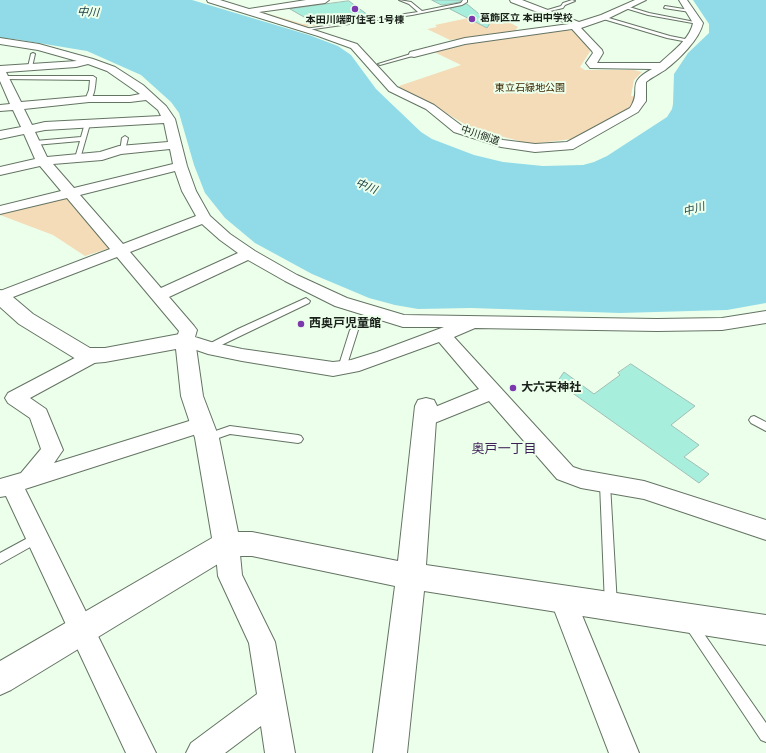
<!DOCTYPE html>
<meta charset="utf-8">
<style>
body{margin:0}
canvas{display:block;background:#ecffeb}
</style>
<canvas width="766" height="753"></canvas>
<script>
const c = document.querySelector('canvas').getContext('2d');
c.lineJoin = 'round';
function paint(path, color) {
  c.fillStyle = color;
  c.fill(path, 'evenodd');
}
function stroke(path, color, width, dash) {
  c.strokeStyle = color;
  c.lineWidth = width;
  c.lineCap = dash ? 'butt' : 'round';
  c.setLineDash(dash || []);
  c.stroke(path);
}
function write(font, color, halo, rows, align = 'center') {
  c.font = font + ' "Nunito Sans","Noto Sans JP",sans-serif';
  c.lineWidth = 4;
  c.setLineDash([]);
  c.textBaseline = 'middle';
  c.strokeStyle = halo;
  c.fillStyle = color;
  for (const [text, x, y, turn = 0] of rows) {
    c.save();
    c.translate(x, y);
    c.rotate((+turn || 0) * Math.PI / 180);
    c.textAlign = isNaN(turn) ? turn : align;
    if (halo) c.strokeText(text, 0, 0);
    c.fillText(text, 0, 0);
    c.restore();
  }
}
const green = new Path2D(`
 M259,11L303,24L324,19L331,24L304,27L258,13Z
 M492,13L518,27L514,32L510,33L450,40L427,29L437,27L435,25Z
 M566,30L574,31L591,50L580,67L585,70H634L642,72L634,80L631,96L636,97L634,104L621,113L572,139L531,144L473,129L427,102L402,90L399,86L461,65L434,52L473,43Z
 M66,195L110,248L85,256L53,235L0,215V212Z`);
const water = new Path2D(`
 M0,0H192L309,35L338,46L351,55L376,89L421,132L432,139L474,155L503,162L543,166L583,165L594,162L607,156L667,117L672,109L673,104L674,74L688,53L709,33V24L693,0H766V303L727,310L620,313L471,308L418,309L395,305L369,298L312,274L255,243L225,218L205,193L194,165L179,113L171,102L141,75L87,51L14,39L0,38Z`);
const building = new Path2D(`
 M432,0H461L460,2L442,5Z
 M349,1L368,15L335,20L332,17L311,21L290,9Z
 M467,4L490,23L487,28L450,9Z
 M631,364L695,406L671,425L699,445L684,457L709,474L699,483L557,382L564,372L594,394L620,375L618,373Z`);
const service = new Path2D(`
 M399,0L411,2L422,11L461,3L463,0H467V2L462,5L412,15L307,30L305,29L418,12L409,4Z
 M572,0L575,1L565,5L563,8L546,12L544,11L561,6L563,3Z
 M626,6L649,13L700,23L698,24L648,15L625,8Z
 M665,6L690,10L692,11L690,12L664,8Z
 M602,16L670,36L690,40V41L688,42L667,38L600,18Z
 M33,53L35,54L32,67L30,68L28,67L31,54Z
 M414,53H416V55L380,65L378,64Z
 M5,76H93L96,78C95,86 95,97 88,102L85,100L89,90L90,80L3,79V77Z
 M85,123L90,124L80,159L75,158L80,141L35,145L32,143L35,141L81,137Z
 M125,136L128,138L125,150L120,151L122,138Z
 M306,298L310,301L309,303L211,350L208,351L204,348L205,346L238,329Z
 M354,327L358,330L346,368L342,371L339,370L338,368L350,330Z
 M754,416L766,422V431L751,423L749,420L751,417Z
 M230,426L298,435L301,436L303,439L301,442L298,443L230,434L207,442L204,441L202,438L204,435Z
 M605,480L609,481L610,484L617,605L615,609L611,611L607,609L605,605L600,484L601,481Z
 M37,533L41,535L43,538L41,541L0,564V553Z
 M691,619L695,621L766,723V742L761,740L687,629L685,625L687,621Z`);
const minor = new Path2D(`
 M207,0H220L249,9L306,0H329L325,3L259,12L357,44L397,87L434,105L462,126L503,140L535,144L567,142L630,108C643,89 624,84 652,69L590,68L586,63L593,53L592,51L572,29L465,44L414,57L410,56L409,54L410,52L465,38L569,24L511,2L510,0H522L579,22L601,15L635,0H646L607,19L581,28L602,50L603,53L597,63H660C672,52 690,39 693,23L679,0H687L703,23C699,40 679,59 665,70C659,74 652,77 646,82V101L638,112L573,149L535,152L501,147L454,132L426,109L389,91L351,48L318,36L208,2Z
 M0,38L39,44L93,59L115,67L143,85L166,106L175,119L187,166L196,191L210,216L230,234L255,251L297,275L347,298L404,315L657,319L722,318L766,311V323L722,330L657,331L475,328L454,337L573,467L582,470L644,481L766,520V540L644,499L581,488L557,479L489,401L432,424L425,427L418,424L415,419L418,414L479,389L439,342L359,371L333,376L242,361L208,354L179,344L176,340L179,331L117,257L0,302V291L110,249L67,198L0,214V206L61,191L40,166L0,175V167L35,159L24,134L0,139V131L21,127L13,110L0,111V105L10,104L0,81V66L77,61L38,50L0,44ZM88,64L107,71L140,94L130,96H89L21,102L6,72L76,67ZM146,100L158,110L161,116L45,122L32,125L24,109L89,102H130ZM164,123L168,142L119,146L100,152L47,157L35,132L45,130ZM170,149L173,164L74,188L53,164L102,160L121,154ZM175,171L182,191L196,216L123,244L80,195ZM202,224L220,240L238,253L161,288L130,252ZM248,260L285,281L335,306L403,327H444L377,352L351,360L333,362L242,349L211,342L195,337L197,330L194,326L169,297Z
 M93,350L100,352L102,356L100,360L30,398L46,409L63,450L54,463L202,417L209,420L212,425L209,430L25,489L156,753H126L6,496L0,497V479L21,473L41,449L30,418L8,403L5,398L8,393L86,352Z
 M227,534L235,537L239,544L242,575L275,642L295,753H265L261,726L225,753H186L191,743L257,694L249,643L218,576L215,544L219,537Z
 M563,587L572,591L639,753H609L550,599L554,591Z`);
const tertiary = new Path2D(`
 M0,290L7,292L33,314L90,348H105L185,333L192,335L195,340L203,396L219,438L238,532H252L398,561L415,406L418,400L426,398L434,400L437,406L426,565L766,615V645L424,591L407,753H373L395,586L252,556H231L11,690L0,695V661L212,538L195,438L181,396L176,349L105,362L93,363L84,361L76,359L19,324L0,307Z`);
const markers = [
 [355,9,4,"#7c39ad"],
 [472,19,4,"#7c39ad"],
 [301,324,4,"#7c39ad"],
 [513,388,4,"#7c39ad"]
];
const farPoinames = [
 ["葛飾区立 本田中学校",480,19],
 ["本田川端町住宅 1号棟",355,21,"center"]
];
const farParknames = [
 ["東立石緑地公園",530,89]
];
const farStreetnames = [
 ["中川側道",480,136,19]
];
const farWaternames = [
 ["中川",88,13,3],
 ["中川",366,187,22],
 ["中川",694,210,-15]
];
const poiNames = [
 ["西奥戸児童館",309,324],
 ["大六天神社",521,388]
];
const neighbourhoodNames = [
 ["奥戸一丁目",504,450]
];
paint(green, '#f4dcb8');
paint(water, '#91dbe8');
paint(building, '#a7eedc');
stroke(building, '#a1beb6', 1);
stroke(service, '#647463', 2);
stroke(minor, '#647463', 2);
stroke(tertiary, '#647463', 2);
paint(service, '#fff');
paint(minor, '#fff');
paint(tertiary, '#fff');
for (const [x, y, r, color] of markers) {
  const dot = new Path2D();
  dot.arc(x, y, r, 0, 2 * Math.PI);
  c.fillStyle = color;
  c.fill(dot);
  stroke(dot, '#ecffeb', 1.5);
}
write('bold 10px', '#1a211a', '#ecffeb', farPoinames, 'left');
write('10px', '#3b2600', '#ecffeb', farParknames);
write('10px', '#1a211a', '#ecffeb', farStreetnames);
write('italic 11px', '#1d4046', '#ecffeb', farWaternames);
write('bold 12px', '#1a211a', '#ecffeb', poiNames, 'left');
write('13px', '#3d1e56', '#ecffeb', neighbourhoodNames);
</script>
